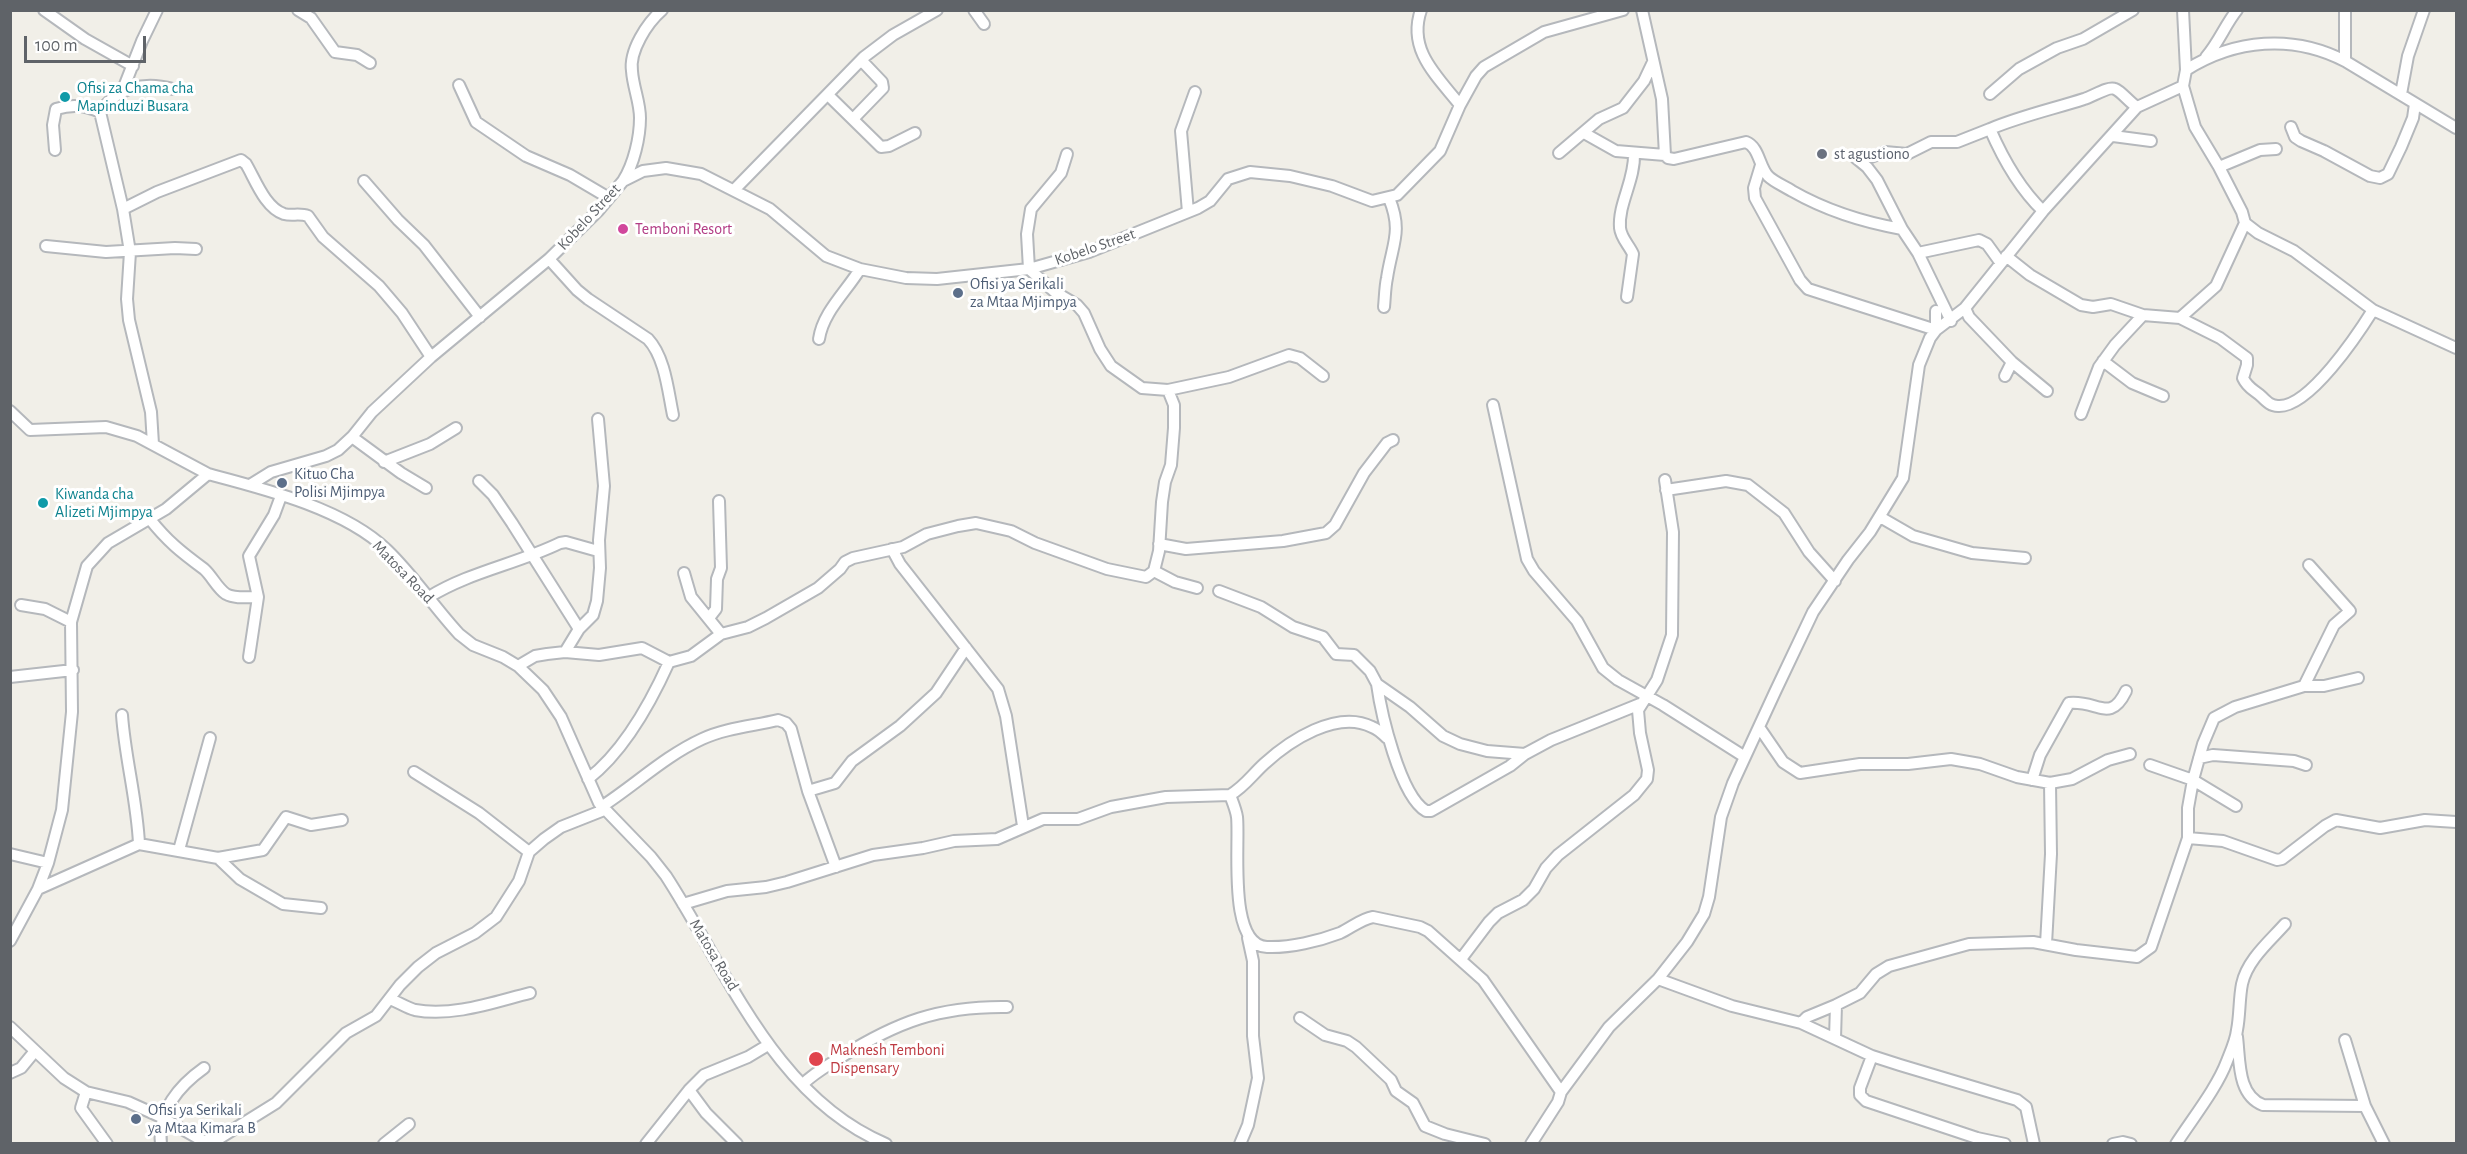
<!DOCTYPE html>
<style>
body{margin:0}
#map{position:relative;width:2467px;height:1154px;overflow:hidden;background:#f1efe8;font-family:"Alegreya Sans",sans-serif}
canvas{display:block}
.frame{position:absolute;inset:0;border:12px solid #5f6368;pointer-events:none}
.scale{position:absolute;left:24px;top:36px;width:122px;height:27px;box-sizing:border-box;border:3px solid #5f6368;border-top:0;padding-left:8px;font-size:18px;line-height:21px;white-space:nowrap;color:#5f6368;-webkit-text-stroke:4px #fff;paint-order:stroke}
</style>
<div id="map">
<canvas width="2467" height="1154"></canvas>
<div class="frame"></div>
<div class="scale">100 m</div>
</div>
<script>
const c = document.querySelector('canvas').getContext('2d');
c.lineJoin = 'round';
function stroke(path, color, width, dash) {
  c.strokeStyle = color;
  c.lineWidth = width;
  c.lineCap = dash ? 'butt' : 'round';
  c.setLineDash(dash || []);
  c.stroke(path);
}
function write(font, color, halo, rows, align = 'center') {
  c.font = font + ' "Alegreya Sans",sans-serif';
  c.lineWidth = 6;
  c.setLineDash([]);
  c.textBaseline = 'middle';
  c.strokeStyle = halo;
  c.fillStyle = color;
  for (const [text, x, y, turn = 0] of rows) {
    c.save();
    c.translate(x, y);
    c.rotate((+turn || 0) * Math.PI / 180);
    c.textAlign = isNaN(turn) ? turn : align;
    if (halo) c.strokeText(text, 0, 0);
    c.fillText(text, 0, 0);
    c.restore();
  }
}
const minor = new Path2D(`
 M44,10L85,39L133,66
 M298,10L311,18L335,52L357,55L370,63
 M974,10L984,24
 M1421,10C1407,50 1437,76 1460,105
 M1642,10L1662,99L1665,155
 M2183,10L2186,70L2183,86L2195,127L2219,167L2242,212L2245,223L2258,233L2294,251L2373,310L2456,348
 M2345,10V61L2456,128
 M2206,57C2219,42 2225,25 2237,10
 M2186,70C2235,39 2293,34 2345,61
 M459,85L476,122L526,156L570,175L609,198
 M122,92L142,41L157,10
 M1990,94L2019,69L2057,48L2083,39L2133,10
 M2401,94L2408,56L2424,10
 M828,95L881,147L889,146L915,133
 M853,119L883,88L882,82L861,60
 M2291,127L2295,137L2301,141L2324,151L2370,176L2380,178L2388,174L2401,147L2413,118L2415,104
 M1584,133L1616,151L1665,155L1668,158L1674,159L1746,142C1759,147 1759,166 1768,176C1774,182 1784,186 1792,191C1827,211 1862,222 1902,229
 M2113,136L2151,141
 M55,150L53,125L56,109C72,104 85,105 100,112
 M1559,153L1599,119L1623,108L1644,81L1653,62
 M1067,154L1061,173L1031,209L1027,234L1029,269L1055,292L1077,305L1084,313L1100,349L1111,366L1142,388L1168,390L1229,377L1289,355L1300,358L1323,376
 M1856,158L1867,167L1877,180L1902,229L1918,253L1979,240L1987,244L2000,262
 M1856,158L1864,155L1871,157L1885,152L1907,154L1931,142H1957L1990,129
 M1761,165L1754,188L1755,198L1800,280L1808,289L1936,330V311
 M2219,167L2260,150L2276,149
 M364,181L398,220L424,245L480,317
 M623,181C634,164 640,137 640,118C640,102 633,87 632,71C629,51 647,23 662,10
 M734,190L864,57L893,35L937,10
 M123,209L157,192L241,160L246,164C255,179 265,208 284,214C292,216 300,213 308,216L323,237L379,286L402,313L431,357
 M2043,211C2019,188 2003,159 1990,129C2021,116 2053,109 2084,99C2092,97 2108,86 2115,89C2121,91 2130,103 2137,107
 M1188,212L1181,131L1195,92
 M46,246L106,252L175,248L196,249
 M1918,253L1951,321
 M2006,256L2030,275L2081,305L2093,307L2111,304L2143,315L2180,318L2220,338L2247,358V365L2243,378C2248,389 2255,390 2262,397C2267,402 2271,406 2278,406C2309,408 2358,334 2373,310
 M549,259L577,290L588,299L648,339C665,357 668,391 673,415
 M1627,297L1633,254C1629,245 1621,238 1620,228C1618,204 1635,180 1634,154
 M1384,307C1385,297 1385,287 1387,278C1392,244 1403,232 1389,198
 M1965,308L1969,317L2012,362L2047,391
 M2180,318L2216,286L2245,223
 M819,339C823,312 846,292 860,269
 M2103,361L2132,383L2163,396
 M2005,376L2012,362
 M1493,405L1527,559L1534,571L1577,621L1603,668L1618,680L1663,705L1745,757
 M10,411L30,430L106,427L137,436L208,474
 M2081,414L2099,367L2115,345L2143,315
 M352,437L401,473L426,488
 M153,444L151,412L129,320L127,299L130,252L123,209L100,112C118,87 144,81 173,89
 M384,462L430,444L456,428
 M479,481L493,495L512,523L579,629
 M250,485L271,472L326,456L338,450L352,437L372,412L431,357L549,259L598,211L623,181L643,171L666,168L701,174L770,209L826,256L860,269L906,278L937,279L1029,269L1089,252L1198,208L1210,201L1228,179L1250,172L1290,176L1332,186L1372,201L1397,195L1440,151L1460,105L1476,76L1484,67L1544,32L1623,10
 M1666,490L1726,481L1748,485L1784,513L1809,552L1835,581
 M1880,517L1913,536L1972,553L2025,558
 M149,518C167,541 181,552 204,569C212,576 217,588 226,594C235,599 248,597 258,597
 M1159,544L1186,549L1283,541L1326,533L1335,525L1364,473L1387,443L1393,440
 M892,549L900,564L998,689L1006,716L1023,826
 M1154,571L1159,551L1162,502L1165,482L1171,465L1174,428V405L1168,390
 M684,573L691,597L721,634
 M1219,591L1261,607L1293,627L1323,637L1336,654L1354,655L1370,671L1377,684L1410,707L1443,736L1460,744L1487,751L1525,754L1551,740L1640,704
 M429,597C469,572 517,564 560,543L566,542L598,551
 M21,605L45,609L71,622
 M709,618L716,609L717,579L721,568L719,501
 M565,652L579,629L593,615L597,601L600,568L599,540L604,486L598,419
 M249,657L258,597L249,556L274,515L281,496
 M518,666L535,656L547,654L565,652L599,655L642,648L669,662L691,656L721,634L748,627L766,618L818,588L840,569L845,562L853,558L903,547L927,534L958,526L976,523L1011,531L1035,543L1107,569L1146,577L1154,571L1175,582L1197,588
 M10,677L73,670
 M1377,684C1381,713 1400,796 1426,811H1431L1510,766L1525,754
 M2304,686L2334,625L2350,611L2309,565
 M122,715C125,758 137,800 139,844
 M1759,727L1783,762L1800,773L1860,764H1908L1951,759L1980,764L2017,777L2050,783L2072,779L2108,760L2130,754
 M2199,758L2213,755L2294,761L2306,765
 M2150,765L2193,780L2236,806
 M414,772L479,813L529,852
 M588,779C623,752 651,702 669,662
 M2032,780L2040,755L2069,703C2098,700 2110,724 2126,691
 M808,791L835,783L852,761L900,726L936,693L966,648
 M1230,795C1244,787 1252,775 1264,764C1289,741 1337,709 1372,727C1378,729 1383,734 1387,738
 M601,807C635,785 665,756 702,739C726,728 753,726 778,720L786,723L791,729L808,791L836,867
 M2188,838L2223,841L2277,860L2282,859L2325,826L2336,820L2380,828L2425,820L2456,822
 M179,850L210,738
 M10,854L48,863
 M218,858L240,879L283,904L321,908
 M38,889L139,844L218,858L263,850L286,817L311,825L342,820
 M683,904L727,891L766,887L787,882L873,855L923,848L954,841L997,839L1043,819H1078L1111,807L1166,797L1230,795C1233,803 1236,810 1237,817C1240,843 1227,946 1267,947C1290,948 1319,941 1340,933C1351,928 1361,919 1373,917L1420,927L1428,931L1483,980L1561,1092
 M10,941L38,889L48,863L62,810L72,712L71,622L87,566L108,543L166,509L208,474C265,489 345,509 387,550C414,576 434,607 459,634L473,645L503,657L518,666L543,690L561,717L599,803L651,857L666,876C727,970 775,1098 886,1144
 M2046,944L2051,854L2050,783
 M1461,959L1489,922L1498,913L1523,900L1534,889L1546,868L1558,855L1634,795L1647,779L1648,770L1640,733L1638,710L1657,680L1672,635L1673,532L1665,480
 M1658,979L1732,1006L1801,1023L1872,1056L1900,1065L2017,1100L2026,1107L2034,1144
 M390,999C398,1002 407,1008 415,1010C453,1017 494,1002 530,993
 M1300,1018L1325,1035L1347,1041L1356,1047L1391,1080L1396,1091L1413,1103L1425,1126L1445,1134L1485,1144
 M1801,1023L1807,1017L1836,1005
 M10,1027L64,1078L86,1092L128,1102L159,1116L203,1141H215L276,1103L346,1033L376,1016L400,985L418,967L436,953L475,933L496,917L519,881L529,852L544,839L561,827L604,810
 M2237,1037C2240,1060 2237,1095 2263,1105L2365,1106
 M1835,1038L1836,1005L1860,993L1876,974L1889,966L1969,944L2033,942L2076,950L2137,957L2151,947L2188,838V808L2193,780L2203,744L2214,718L2235,707L2304,686H2324L2358,678
 M2345,1040L2365,1106L2384,1144
 M1872,1056L1860,1088V1095L1866,1101L1977,1138L2005,1144
 M10,1073L21,1068L35,1051
 M803,1084C814,1073 827,1066 841,1057C897,1022 939,1006 1007,1007
 M689,1090L706,1113L737,1144
 M86,1092L81,1108L107,1144
 M161,1144C157,1111 180,1085 204,1068
 M384,1144L409,1124
 M646,1144L689,1090L704,1075L748,1057L768,1045
 M1240,1144L1248,1125L1258,1078L1253,1036V961L1248,938
 M1531,1144L1558,1102L1561,1092L1609,1027L1658,979L1687,942L1704,914L1709,897L1721,817L1733,783L1775,692L1813,612L1848,560L1870,532L1903,478L1919,365L1930,338L1936,330L1965,308L2043,211L2137,107L2183,86
 M2113,1144L2123,1142L2131,1144
 M2176,1144C2192,1119 2217,1088 2227,1061C2231,1051 2236,1040 2237,1030C2240,1015 2239,999 2242,984C2247,960 2270,941 2285,924`);
const markers = [
 [65,97,6,"#0f9aa8"],
 [1822,154,6,"#6b7280"],
 [623,229,6,"#d1479c"],
 [958,293,6,"#5c6f8a"],
 [282,483,6,"#5c6f8a"],
 [43,503,6,"#0f9aa8"],
 [816,1059,8,"#e0444e"],
 [136,1119,6,"#5c6f8a"]
];
const cultureNames = [
 ["Ofisi za Chama cha",77,88],
 ["Mapinduzi Busara",77,106],
 ["Kiwanda cha",55,494],
 ["Alizeti Mjimpya",55,512]
];
const worshipNames = [
 ["st agustiono",1834,154]
];
const streetNames = [
 ["Kobelo Street",589,217,-47],
 ["Kobelo Street",1095,247,-19],
 ["Matosa Road",403,572,46],
 ["Matosa Road",714,955,59]
];
const hotelNames = [
 ["Temboni Resort",635,229]
];
const serviceNames = [
 ["Ofisi ya Serikali",970,284],
 ["za Mtaa Mjimpya",970,302],
 ["Kituo Cha",294,474],
 ["Polisi Mjimpya",294,492],
 ["Ofisi ya Serikali",148,1110],
 ["ya Mtaa Kimara B",148,1128]
];
const healthNames = [
 ["Maknesh Temboni",830,1050],
 ["Dispensary",830,1068]
];
stroke(minor, '#b5b8bc', 14);
stroke(minor, '#fff', 10);
for (const [x, y, r, color] of markers) {
  const dot = new Path2D();
  dot.arc(x, y, r, 0, 2 * Math.PI);
  c.fillStyle = color;
  c.fill(dot);
  stroke(dot, '#fff', 2);
}
write('16px', '#0d838f', '#fff', cultureNames, 'left');
write('16px', '#5b616d', '#fff', worshipNames, 'left');
write('16px', '#5f6368', '#fff', streetNames);
write('16px', '#b23c85', '#fff', hotelNames, 'left');
write('16px', '#4e5e75', '#fff', serviceNames, 'left');
write('16px', '#be3a42', '#fff', healthNames, 'left');
</script>
